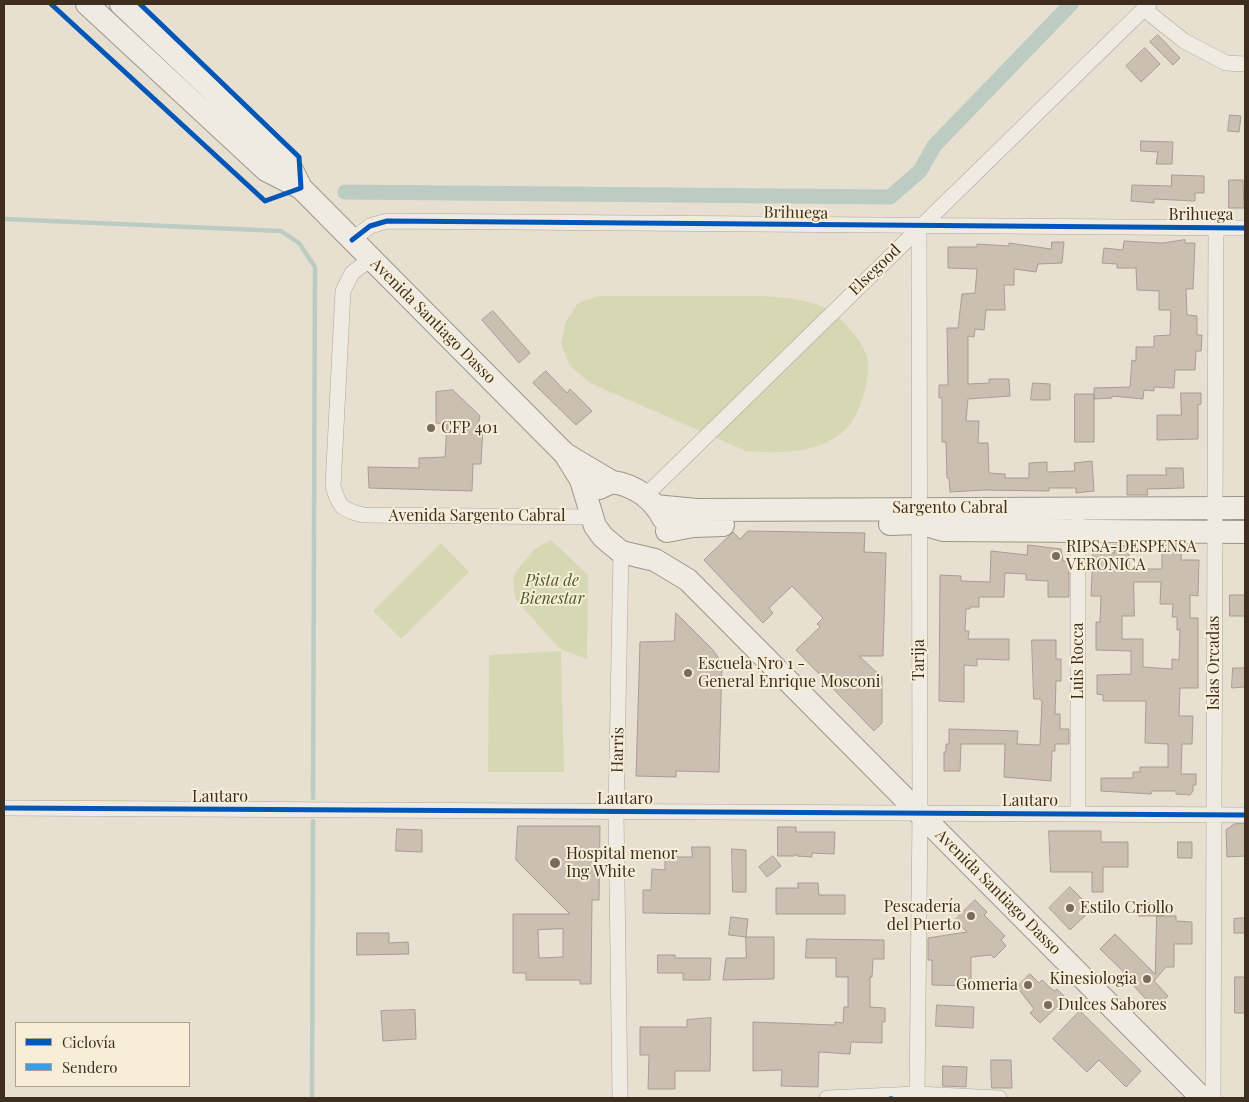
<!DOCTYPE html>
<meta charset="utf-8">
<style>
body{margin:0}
#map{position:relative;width:1249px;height:1102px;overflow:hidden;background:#e7e0d1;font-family:"Playfair Display",serif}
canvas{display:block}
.frame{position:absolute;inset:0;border:5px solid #3d2e20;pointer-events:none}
.legend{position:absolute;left:15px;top:1022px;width:175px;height:65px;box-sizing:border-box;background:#f7eed8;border:1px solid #ada18e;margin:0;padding:6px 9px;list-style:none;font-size:15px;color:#3d2e20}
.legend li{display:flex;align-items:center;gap:10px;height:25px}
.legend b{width:25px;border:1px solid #ada18e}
</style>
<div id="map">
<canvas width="1249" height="1102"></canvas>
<div class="frame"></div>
<ul class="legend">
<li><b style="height:6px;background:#0057b8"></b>Ciclovía</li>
<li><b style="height:6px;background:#3f9de0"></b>Sendero</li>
</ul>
</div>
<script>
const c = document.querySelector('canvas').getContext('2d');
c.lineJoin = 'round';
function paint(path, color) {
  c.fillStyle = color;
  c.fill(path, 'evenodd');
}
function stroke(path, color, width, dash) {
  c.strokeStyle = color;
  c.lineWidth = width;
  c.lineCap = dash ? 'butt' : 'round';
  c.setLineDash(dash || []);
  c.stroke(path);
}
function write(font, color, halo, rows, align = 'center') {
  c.font = font + ' "Playfair Display",serif';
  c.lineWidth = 4;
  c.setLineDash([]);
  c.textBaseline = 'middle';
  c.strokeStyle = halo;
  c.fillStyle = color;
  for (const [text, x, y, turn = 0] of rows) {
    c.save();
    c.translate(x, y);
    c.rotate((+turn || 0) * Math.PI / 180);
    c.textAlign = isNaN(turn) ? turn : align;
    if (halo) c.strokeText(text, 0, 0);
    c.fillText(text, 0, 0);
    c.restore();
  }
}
const green = new Path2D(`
 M598,296C638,296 679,296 719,296C751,296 791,294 821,306C838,313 866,342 868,362C870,379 861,409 851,423C847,429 837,437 831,440C806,454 773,453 746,451L590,383L570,366L561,344L565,323L578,303Z
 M551,540L588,575L587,659L560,649L516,600L513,579L517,570L535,549Z
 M441,543L469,572L401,639L373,611Z
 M561,651L564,772H488L489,655Z`);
const stream = new Path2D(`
 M4,219L281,231L299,243L315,267L313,798
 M312,1098L313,821`);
const canal = new Path2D(`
 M345,192L890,197L920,171L934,146L1071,4`);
const building = new Path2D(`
 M1158,35L1180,58L1173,65L1150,42Z
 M1145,48L1160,64L1141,82L1126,66Z
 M1230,115L1241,116L1239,132L1228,131Z
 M1141,141L1173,142L1172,164H1156L1158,152L1141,151Z
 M1172,175L1204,176V193H1195V201L1154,199V203L1131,201L1132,185L1171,186Z
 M1229,180H1243L1244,208H1229Z
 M1185,240V243H1195L1193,289H1186L1187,315L1197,316V335H1202L1201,351H1196L1195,370H1175L1174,388L1154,387V391L1144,390L1143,399L1112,396V398L1094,399V388L1130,387L1132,360L1136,361V347H1154V336L1170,335L1171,310H1159V291L1137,290L1136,268H1117V264L1102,263L1104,248L1123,250L1124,241L1162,243Z
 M1052,242H1064L1062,263L1038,264L1036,272L1014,269V285H1004L1005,310H986L984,330L975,329L974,337L968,336V384L989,383V379H1009L1010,396L968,399L966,421H979L978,443H988L989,473L1005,474V478H1029V463L1047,462V472L1075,471L1074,463L1092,461L1094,491L1076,493V488H1049V491L984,490L950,492L949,478H947L946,442H942V398H939V385H948L947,328H958L962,294L975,293L977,269L948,268V247H977V244L1009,246V243L1051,249Z
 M493,311L530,353L519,363L482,320Z
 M546,371L567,393L570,389L592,411L576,425L533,383Z
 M1033,383L1050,384V400H1031Z
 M453,390L480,416L478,425L483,426L481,464H473L472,491L369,488L368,467L419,468V458L445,457L447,424L436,423V392Z
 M1181,393H1201V404L1198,405V439L1157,440V415H1181Z
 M1075,394H1094V442H1075Z
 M1166,468H1183L1184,488L1147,489L1148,495H1127V475H1166Z
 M748,531L865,533L864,552L886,553L883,656H859L882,677V723L874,731L796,650L820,627L817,624L823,618L792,586L769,608L773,613L763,623L704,560L733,532L740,539Z
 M1028,545L1061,549L1063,561H1069V597H1048V581L1026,580V574L1005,573L1004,597H979V607H970V609H966L965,631H969L968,639H1009V660L977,659V666L964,665V702L939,701L940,575L961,576V581L990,582L991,551L1027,555Z
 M1114,545L1129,546V569H1162V545H1182L1181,560H1199L1198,596L1190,595V618H1198V688H1180L1179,716H1193L1192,744H1182L1181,774H1196V785H1193V791L1190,795L1176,794V791H1152L1151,794L1101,791V778H1133V772H1140V767H1168V744L1145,743L1146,701H1103V695L1097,694V675L1131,674V651L1096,650V622H1100L1101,596H1091L1093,553H1114ZM1134,582H1161L1160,604H1173L1172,617H1177V630H1180L1179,660L1172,659V669L1143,667V639H1122V616H1134Z
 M1230,595H1245V616H1230Z
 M676,613L713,650L722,663L719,772L676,771V777L636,776L640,642L674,641Z
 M1032,640H1056V659H1061V681H1056L1055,714H1060V729H1069V744H1055V751H1052L1051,781L1004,777L1005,744H961L960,771H944V752H946V744H949V729L1018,731L1017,744L1040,745L1042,702L1040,699H1034Z
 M1233,668H1245V687L1232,688Z
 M1245,824V856L1227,857L1226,830L1234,824Z
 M518,826H600L599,900H592L591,984H580V980H526V973H513V914H570L516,860ZM563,929V957L539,958L538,930Z
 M778,827H796V832H835L834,854L812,853V857L797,856V854L794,856H778Z
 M397,829L422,830V852L396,851Z
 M1049,831H1101V842H1128V867H1103V892H1092V872H1051Z
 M1178,842H1192V858H1178Z
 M692,847H710V914L643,913V890H651L652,869L665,870V857H692Z
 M732,849L746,850V892H733Z
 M773,856L781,866L767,877L759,867Z
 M798,883H818L819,895H845V914H776V888H798Z
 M1070,887L1092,909L1070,930L1049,908Z
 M975,900L987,912L984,915L1005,936L1001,940L1006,946L994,958L991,955L971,957V986L932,985V960H928V938L967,932L955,920Z
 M1139,903H1164V916H1139Z
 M1157,916H1176V921L1192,922V944H1174V967H1166L1154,981L1168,996L1155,1009L1133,985L1135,983L1100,949L1115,934L1155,974Z
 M731,917L748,919L746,937L729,935Z
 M1245,918V933H1234V919Z
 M357,933H389V943L408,942L409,954L357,955Z
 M746,937H774V979L723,980L726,958H746Z
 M807,939L884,940V959H873L872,977H870V1007L885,1008V1022H882V1043L851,1042L850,1054L819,1052L818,1087L781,1086L782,1070L753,1071V1022L835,1025V1022L843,1023L844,1007H848V977H836V958H806Z
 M658,955H675V958H711L710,980H683V973H658Z
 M1030,974L1039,983L1042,980L1054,991L1057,989L1066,998L1040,1023L1030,1013L1034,1009L1017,987Z
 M1235,977H1245V1013H1235Z
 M937,1005L974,1007L973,1028L936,1026Z
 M415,1010L416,1039L383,1041L381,1011Z
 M1080,1011L1141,1071L1126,1087L1099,1060L1087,1072L1053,1039Z
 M711,1018L710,1071H675V1089H648L649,1055H640V1027H687V1020Z
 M991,1060H1011L1012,1088H992Z
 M943,1066L967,1067L966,1087L943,1086Z`);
const street = new Path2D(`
 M1144,9L1184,41L1226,63L1245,64
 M352,240L370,226L387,221L1245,228
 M371,259L352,273L343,291L333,486C339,507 342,510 363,515L592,517
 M645,496L1149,4
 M1078,523V814
 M4,808L1245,815
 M917,1094L920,813L919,227
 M620,1098L616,811L621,552
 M827,1098L917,1094L999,1098
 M1213,1098L1216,228`);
const secondary = new Path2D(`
 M87,4L266,170L301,188
 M121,4L278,152L290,166L301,188L565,454L612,482
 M565,454L581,480L595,526L603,537L621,552L655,560L688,580L1202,1098
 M599,488L612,482C634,485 653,498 663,518
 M655,506L696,510L1245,508
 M890,524L919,523L943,530L1245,532
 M667,531L693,526L723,525`);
const quiet = new Path2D(`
 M891,1096V1098`);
const cycleway = new Path2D(`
 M51,4L265,201L301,188L299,157L140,4
 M352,240L370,226L387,221L1245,228
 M4,808L1245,815`);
const markers = [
 [431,428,5,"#786c5e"],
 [1056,556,5,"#786c5e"],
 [688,673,5,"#786c5e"],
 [555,863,6,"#786c5e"],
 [1070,908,5,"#786c5e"],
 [971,916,5,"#786c5e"],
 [1147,979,5,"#786c5e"],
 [1028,985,5,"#786c5e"],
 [1048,1005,5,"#786c5e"]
];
const streetNames = [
 ["Brihuega",796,213,1],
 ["Brihuega",1201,215],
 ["Elsegood",875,270,-44],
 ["Avenida Santiago Dasso",433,321,45],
 ["Sargento Cabral",950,508],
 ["Avenida Sargento Cabral",477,516],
 ["Tarija",919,660,-90],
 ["Luis Rocca",1078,661,-90],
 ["Islas Orcadas",1214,663,-90],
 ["Harris",618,750,-89],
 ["Lautaro",220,797],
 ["Lautaro",625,799],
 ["Lautaro",1030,801],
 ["Avenida Santiago Dasso",998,892,45]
];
const poiNames = [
 ["CFP 401",441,428],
 ["RIPSA-DESPENSA",1066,547],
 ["VERONICA",1066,565],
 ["Escuela Nro 1 -",698,664],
 ["General Enrique Mosconi",698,682],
 ["Hospital menor",566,854],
 ["Ing White",566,872],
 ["Pescadería",961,907,"right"],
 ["del Puerto",961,925,"right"],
 ["Estilo Criollo",1080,908],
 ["Kinesiologia",1137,979,"right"],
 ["Gomeria",1018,985,"right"],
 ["Dulces Sabores",1058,1005]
];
const parkNames = [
 ["Pista de",552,581],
 ["Bienestar",552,599]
];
paint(green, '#d6d7b3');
stroke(stream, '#bcccc2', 4.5);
stroke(canal, '#bcccc2', 15);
paint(building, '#cbbfb2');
stroke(building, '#a89c90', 1);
stroke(street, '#ada599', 16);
stroke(secondary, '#9c958a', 24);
stroke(street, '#efebe3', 15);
stroke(secondary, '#efebe3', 22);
stroke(quiet, '#3f9de0', 4, [8, 4]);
stroke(cycleway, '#0057b8', 5);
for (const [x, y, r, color] of markers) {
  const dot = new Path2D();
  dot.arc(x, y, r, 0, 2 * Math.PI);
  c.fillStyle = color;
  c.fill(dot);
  stroke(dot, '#f7eed8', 2);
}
write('16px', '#3d2e20', '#f7eed8', streetNames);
write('16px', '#3d2e20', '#f7eed8', poiNames, 'left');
write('italic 16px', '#4d5a26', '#f7eed8', parkNames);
</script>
